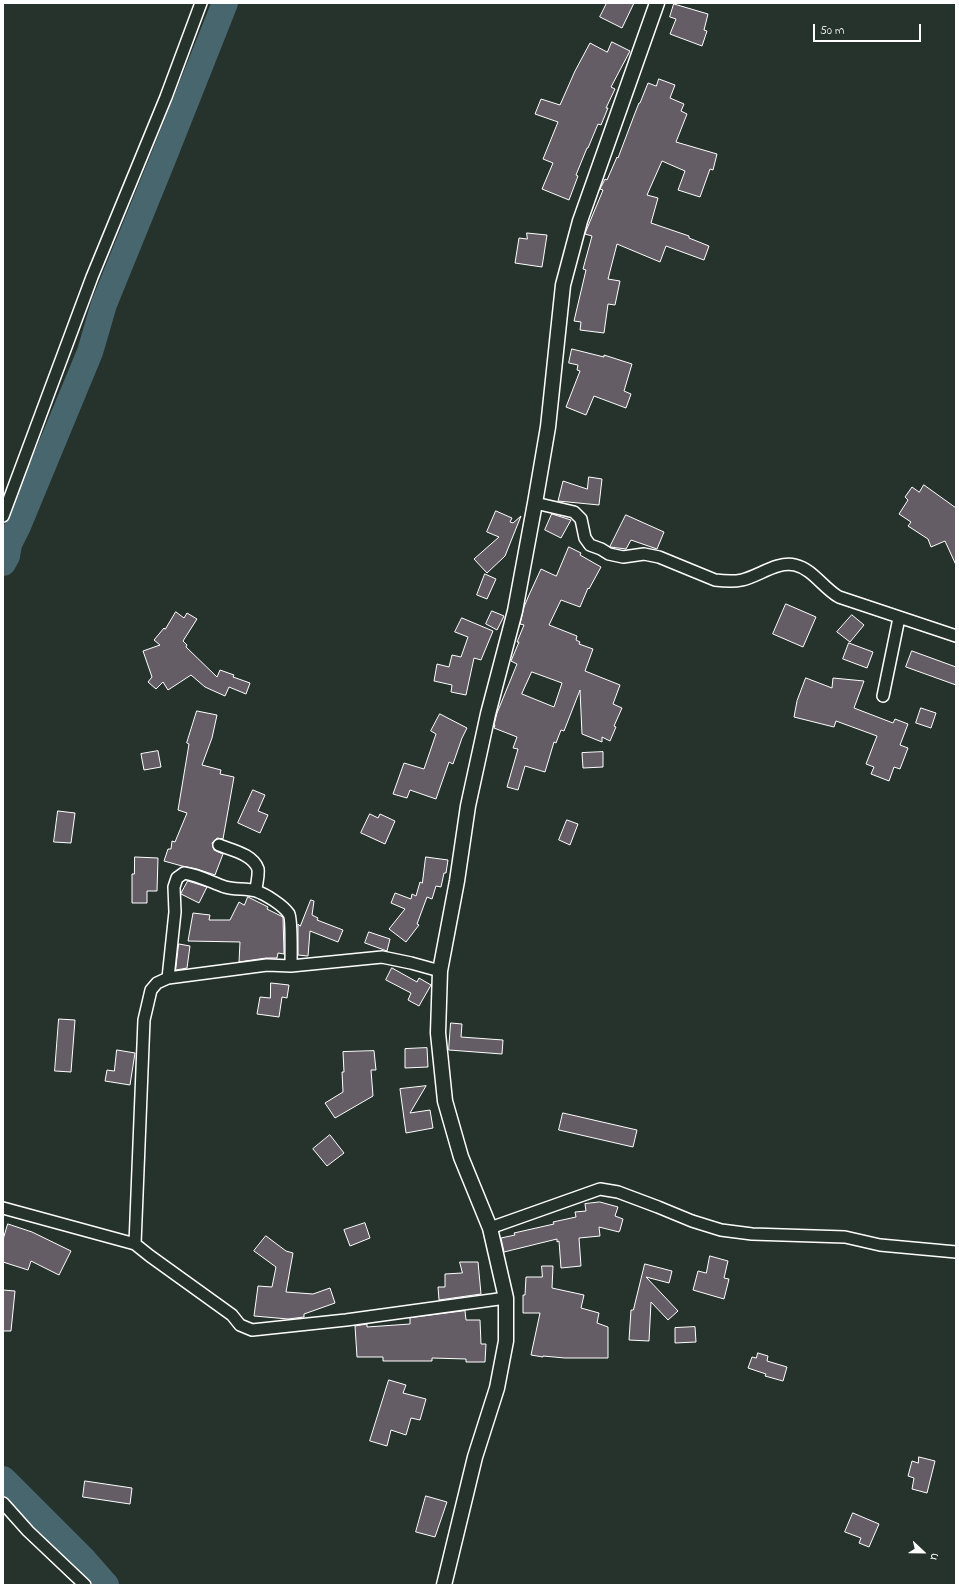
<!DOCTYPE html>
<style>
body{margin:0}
#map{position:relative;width:959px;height:1588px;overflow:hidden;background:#26332d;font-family:"Indie Flower",sans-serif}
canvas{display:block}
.frame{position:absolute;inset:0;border:4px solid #fff;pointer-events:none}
.north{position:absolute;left:903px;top:1532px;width:40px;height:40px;-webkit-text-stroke:3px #26332d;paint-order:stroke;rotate:112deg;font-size:11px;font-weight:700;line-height:16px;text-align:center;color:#fff}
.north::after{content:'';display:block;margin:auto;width:14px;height:18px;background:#fff;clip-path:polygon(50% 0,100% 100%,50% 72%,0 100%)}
.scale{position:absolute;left:813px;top:24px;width:108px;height:18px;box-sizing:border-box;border:2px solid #fff;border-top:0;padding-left:5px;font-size:12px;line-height:14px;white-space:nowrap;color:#fff;-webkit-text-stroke:3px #26332d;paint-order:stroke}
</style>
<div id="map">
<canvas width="959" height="1588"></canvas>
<div class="frame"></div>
<div class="north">U</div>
<div class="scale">50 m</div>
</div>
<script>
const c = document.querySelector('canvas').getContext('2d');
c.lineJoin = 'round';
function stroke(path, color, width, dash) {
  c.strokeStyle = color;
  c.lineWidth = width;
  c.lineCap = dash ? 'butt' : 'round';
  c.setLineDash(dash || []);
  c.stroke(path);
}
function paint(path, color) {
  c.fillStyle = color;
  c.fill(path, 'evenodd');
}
const river = new Path2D(`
 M3,563L7,556L9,544L18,526L90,352L104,304L163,159L225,3
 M3,1479L84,1560L106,1585`);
const building = new Path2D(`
 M607,3H634L622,28L600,17Z
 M674,4L708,14L704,30L707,31L702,46L670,34L676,19L670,17Z
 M612,42L630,51L611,87L615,89L606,108H608L601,125L598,124L588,148H587L576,175L578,176L569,200L542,189L553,163L543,159L558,122L535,114L541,99L560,105L575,71L590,43L607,52Z
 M659,79L675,85L670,98L684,104L681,111L687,114L676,142L717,154L713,170L710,169L700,197L678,190L685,171L662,161L647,195L658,198L651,223L689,236V238L709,246L704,260L666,246L660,262L617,244L608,279L620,281L615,305L608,304L604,333L580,330L581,322L574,321L586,270L583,269L592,236L585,234L586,231L603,190L600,189L605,179L607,180L617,157L618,158L635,113L639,103H640L648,83L656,86Z
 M527,233L547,235L542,267L515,263L519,238L527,239Z
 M572,349L604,357V355L632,364L624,391L631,394L626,408L594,396L586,415L566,407L580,371L577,370L578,365L569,363Z
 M589,477L602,479L599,505L558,501L563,481L587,489Z
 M924,485L956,508V565L945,541L931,547L928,539L908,526L911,522L899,514L908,500L905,497L912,487L919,492Z
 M496,511L512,518L510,522L513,523L521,516L505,556L487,573L474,559L499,537L487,532Z
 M552,514L571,520L561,538L545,530Z
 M626,515L664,532L657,549L631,540L626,549L610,547Z
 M569,547L581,553L580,555L601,567L589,589L588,588L580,607L561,600L549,625L577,636L576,640L580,642L579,644L593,649L585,671L620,685L613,704L622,708L614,726L616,727L610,741L602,737V742L582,734L580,690L564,731L561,730L556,743L554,742L545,772L525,766L518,790L507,787L518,749L513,748L517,737L494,728L495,725H494L497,713L517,664L511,661L519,642H517L524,625L520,624L524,607L529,595L541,569L556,576ZM532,672L562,683L554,707L522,694Z
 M485,574L496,579L487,599L477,595Z
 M786,604L816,617L803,647L773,634Z
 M492,611L504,616L497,630L486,624Z
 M176,612L184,618L187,613L197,619L183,641L187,645L186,647L217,677L220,670L234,675L233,677L250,683L246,694L229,687L225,696L205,687L191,675L168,690L163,682L156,689L148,682L152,677L143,651L160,645L154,640L164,628L165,629Z
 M852,615L864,625L850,642L837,632Z
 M462,618L493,631L481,660L474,658L466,695L451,692L452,685L434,681L437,664L449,667L452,655L461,657L468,637L455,632Z
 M849,643L873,652L867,668L843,659Z
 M912,651L956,667V685L906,667Z
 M806,678L832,688L833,678L864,681L854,708L893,723L895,719L908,724L900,745L908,748L900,769L894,767L889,781L871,774L874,767L866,764L877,736L836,721L834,727L794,717L797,701Z
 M921,708L936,713L931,728L916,723Z
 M197,711L217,715L212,738L202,765L221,770L220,774L234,777L223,839L217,838L212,843L214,850L223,854L215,875L197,869L182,866L164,861L168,849H171L172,841L175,842L187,813L178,810L189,744L187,743Z
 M440,714L467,728L462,738L453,764L449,762L436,799L410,790L407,798L393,794L404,763L424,769L436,734L431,731Z
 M158,751L161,767L144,770L141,754Z
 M603,752V767L583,768L582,753Z
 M253,790L265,795L258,811L268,815L260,833L238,823Z
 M58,811L75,813L71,843L54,842Z
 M370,814L378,818L380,814L395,821L385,844L361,833Z
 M567,820L578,824L570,845L559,840Z
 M135,857L158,858L157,891H147V903H132V874H134Z
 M426,857L448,860L446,873H444L441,887L436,886L432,899L427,897L417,924L419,925L406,942L389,929L405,909L391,903L395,893L411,899L412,894L416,896L420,882L422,883Z
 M188,881L207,887L199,903L181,894Z
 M248,897L268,907L267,909L283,917L284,954L278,953L277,958H266L239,962L240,942L188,941L193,913L210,915L209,920H230L239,902L244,905Z
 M311,900L314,901L312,915L318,918L317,920L343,930L338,942L310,931L308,956L298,955V924L300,926Z
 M369,932L390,939L387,951L365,943Z
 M179,944L190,946L187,968L176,970Z
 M392,968L417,982L419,978L431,985L419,1006L408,1000L411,993L386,980Z
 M271,983L289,985L287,998L282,997L279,1017L257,1014L260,997L270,998Z
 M59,1019L75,1020L71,1072L55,1071Z
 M451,1023L462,1024L461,1037L503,1040L502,1054L449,1050Z
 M427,1048L428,1067L405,1068V1049Z
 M117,1050L135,1053L130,1085L105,1081L107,1070L114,1071Z
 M374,1051L376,1070H371L373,1096L335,1118L325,1103L343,1092L342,1072H344L343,1052Z
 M426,1086L410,1113L430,1110L433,1128L406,1133L400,1089Z
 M563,1113L637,1130L633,1147L559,1130Z
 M330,1135L344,1153L327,1166L313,1149Z
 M600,1202L618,1207L615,1216L623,1219L620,1230L619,1232L599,1227L600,1236L579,1238L581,1266L561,1268L559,1241L557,1242V1239L504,1252L501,1238L515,1235L514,1233L554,1224L553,1222L576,1217L575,1212L586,1211L585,1204Z
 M365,1223L370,1238L350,1246L344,1230Z
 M8,1224L32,1232L71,1251L59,1275L31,1261L28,1270L3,1262V1240Z
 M266,1236L286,1251L293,1253L286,1292L313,1294L330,1288L335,1303L304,1314V1317L288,1319L254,1316L258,1286L272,1287L276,1267L254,1251Z
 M710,1256L728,1261L724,1278L729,1279L724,1299L693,1290L698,1271L706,1273Z
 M460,1262H478L481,1294L439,1300L438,1287H445V1274L462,1273Z
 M645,1264L672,1271L669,1283L646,1277L678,1311L668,1320L651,1302L649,1341L629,1340L631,1310H633Z
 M542,1266H553L552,1288L584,1295L581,1308L599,1313L597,1323L608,1327V1358H565L543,1356V1357L531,1355L540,1313H523V1295H525L526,1277H542Z
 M3,1290L15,1291L11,1331H3Z
 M465,1311L466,1320H480L481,1344H486L485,1362H466V1359L432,1358V1361H383V1357H357L355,1326L367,1324V1327L410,1324V1318Z
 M695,1327L696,1342L675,1343V1328Z
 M758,1353L768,1356L767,1361L787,1367L783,1381L765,1376L766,1374L748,1368L752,1357L756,1358Z
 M389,1380L406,1385L403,1393L426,1399L420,1420L411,1418L406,1435L391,1430L387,1446L370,1441Z
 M919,1457L935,1461L927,1493L912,1489L914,1478L908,1476L912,1461L918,1463Z
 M85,1481L132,1488L130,1504L83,1497Z
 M426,1496L447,1502L435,1537L416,1532Z
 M853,1513L879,1524L869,1547L859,1543L861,1538L845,1532Z`);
const minor = new Path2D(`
 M535,503L574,512L581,519L585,538L590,545L601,549L609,554L623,557L644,554L659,557L715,580C723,581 733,582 742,580C759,576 777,561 795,565C813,569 823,588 839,597L956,636
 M3,516L92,277L166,97L201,3
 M883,696L899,618
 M219,845C231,850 253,854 258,869C259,876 256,885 256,891
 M168,978L175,912L174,887L177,878L184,873C198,875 211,882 225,887C235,890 246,888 256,891C265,894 283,905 289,914C292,919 291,956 291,966
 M3,1208L135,1244L150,1256L232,1315L240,1325L252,1330L346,1320L506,1298
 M490,1228L600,1189L618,1192L658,1207L692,1221L721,1230L752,1234L845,1237L880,1245L956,1252
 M135,1244L144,1020L151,990L157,983L168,978L267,965L291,966L382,957L411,963L440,971
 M3,1503L28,1531L85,1585`);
const tertiary = new Path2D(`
 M444,1585L475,1457L497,1388L506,1341V1298L490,1228L461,1157L445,1101L438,1033L440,971L457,881L468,806L488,714L515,611L535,503L548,427L563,285L580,221L657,3`);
stroke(river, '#48666e', 26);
paint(building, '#655d65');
stroke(building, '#fff', 1);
stroke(minor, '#fff', 14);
stroke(tertiary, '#fff', 17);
stroke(minor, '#26332d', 11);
stroke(tertiary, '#26332d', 14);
</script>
